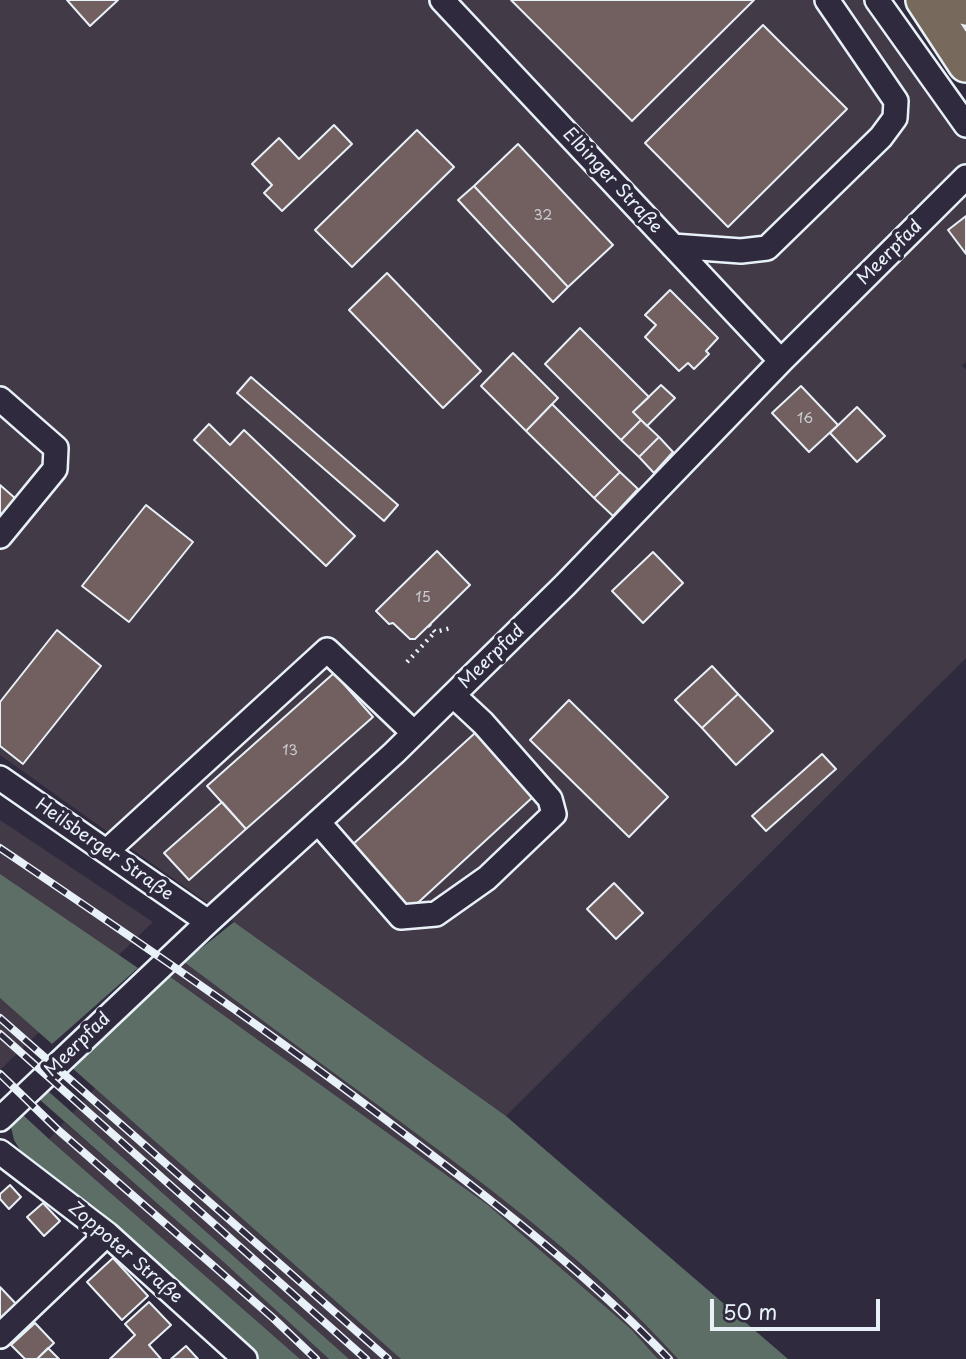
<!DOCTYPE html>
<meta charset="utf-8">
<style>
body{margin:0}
#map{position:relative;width:966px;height:1359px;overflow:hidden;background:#2f2a3d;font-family:"Playpen Sans",sans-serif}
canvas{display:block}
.scale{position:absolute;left:710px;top:1299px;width:170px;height:32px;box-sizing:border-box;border:4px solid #e8f1f8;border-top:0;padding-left:9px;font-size:21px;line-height:24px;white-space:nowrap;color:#e8f1f8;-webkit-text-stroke:5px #2f2a3d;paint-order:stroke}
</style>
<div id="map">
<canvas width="966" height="1359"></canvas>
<div class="scale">50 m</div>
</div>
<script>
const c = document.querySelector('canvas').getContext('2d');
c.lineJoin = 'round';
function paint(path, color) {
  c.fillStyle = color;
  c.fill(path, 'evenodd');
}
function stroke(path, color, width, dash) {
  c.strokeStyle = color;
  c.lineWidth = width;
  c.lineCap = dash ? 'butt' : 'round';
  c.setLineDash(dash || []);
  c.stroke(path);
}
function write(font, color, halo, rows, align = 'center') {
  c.font = font + ' "Playpen Sans",sans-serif';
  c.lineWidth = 7;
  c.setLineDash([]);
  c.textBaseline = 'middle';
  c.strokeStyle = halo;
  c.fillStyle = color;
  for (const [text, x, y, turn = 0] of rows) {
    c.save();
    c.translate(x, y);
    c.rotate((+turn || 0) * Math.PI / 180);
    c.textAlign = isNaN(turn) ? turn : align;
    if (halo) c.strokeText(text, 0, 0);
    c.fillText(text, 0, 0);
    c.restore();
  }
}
const built = new Path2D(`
 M0,0H889L966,112V362L962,365L966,370V658L506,1116L0,755Z
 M0,820L153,922L0,1070Z
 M184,962L497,1193L570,1255L643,1321L678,1359H658L631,1329L488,1205L169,976Z
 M95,1088L401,1359H349L73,1113Z
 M64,1122L228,1265L329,1359H300L49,1139Z`);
const green = new Path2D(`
 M0,874L138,968L52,1044L0,998Z
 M234,922L506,1116L788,1359H678C595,1267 497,1193 398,1120C327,1068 255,1015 184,962Z
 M169,976L488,1205L631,1329L658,1359H401L71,1067Z
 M48,1091L349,1359H329L227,1265L39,1099Z
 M23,1115L49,1139L300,1359H255L100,1211L22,1153L14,1140L11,1127Z`);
const building = new Path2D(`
 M67,0H118L90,26Z
 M511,0H754L632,121Z
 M763,25L847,109L728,227L645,143Z
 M334,125L352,144L282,211L264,193L272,185L252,164L279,138L299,159Z
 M417,130L454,167L352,267L315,230Z
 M518,144L613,245L568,287L474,186Z
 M474,186L568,287L553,302L458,200Z
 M966,216V254L948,230Z
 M387,273L481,371L443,408L349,310Z
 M670,290L718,338L706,351L709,354L694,369L688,363L679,371L645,337L656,325L645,315Z
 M580,328L649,397L633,412L641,420L621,440L545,364Z
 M513,353L558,398L526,431L481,386Z
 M251,377L398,505L384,521L237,393Z
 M661,385L675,398L647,426L633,412Z
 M801,386L838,425L809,452L772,413Z
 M552,404L620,472L594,498L526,431Z
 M857,407L885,436L857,462L830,433Z
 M641,420L659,437L639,457L621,440Z
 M209,424L230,445L244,430L355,536L326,566L194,440Z
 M659,437L673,452L654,473L639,457Z
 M620,472L638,489L613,516L594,498Z
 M0,485L16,499L0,517Z
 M146,505L193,542L129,622L82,586Z
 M437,551L470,585L415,639H410L393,623L389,624L376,611Z
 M653,552L683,583L643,623L612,591Z
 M57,630L101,666L23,764L0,746V702Z
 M712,666L738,694L702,728L675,700Z
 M334,673L373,717L246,829L207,786Z
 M738,694L773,731L736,765L702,728Z
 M569,700L668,797L629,837L530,740Z
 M475,733L534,796L410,910L351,846Z
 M822,754L836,769L766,831L752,816Z
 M222,802L246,829L189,880L164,853Z
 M614,883L643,913L616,939L587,909Z
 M10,1185L21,1197L9,1209L0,1199V1194Z
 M43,1203L60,1221L44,1236L27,1217Z
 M113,1258L148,1296L122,1320L87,1282Z
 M0,1287L19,1307L0,1325Z
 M149,1302L171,1325L149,1345L161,1359H110L135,1335L125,1324Z
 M35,1323L54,1343L37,1359H25L11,1345Z
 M186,1346L198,1359H171Z
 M48,1348L59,1359H37Z`);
const path = new Path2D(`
 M429,625L435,632L451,628
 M407,662L435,632`);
const minor = new Path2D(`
 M442,0L781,361
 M877,0L966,125
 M673,246L741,251L767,248L881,137L895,118L896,101L827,0
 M0,399L56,448L55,469L0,536
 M0,778L208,922
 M318,822L401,917L436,914L487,878L554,814L550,799L483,723L453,695
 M107,851L327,650L414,733
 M0,1119L208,922L394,753L565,585L781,361L966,177
 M0,1152L107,1234L245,1359
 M0,1336L107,1234`);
const highway = new Path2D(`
 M924,0L966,64
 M961,0L966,7`);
const rail = new Path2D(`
 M0,848C139,942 278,1037 411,1139C502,1208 590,1277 669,1359
 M0,1018L388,1359
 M0,1034L366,1359
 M0,1074L57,1129L273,1318L316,1359`);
const numberNames = [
 ["32",543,216],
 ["16",805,419],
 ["15",423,598],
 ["13",290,751]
];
const streetNames = [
 ["Elbinger Straße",612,181,47],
 ["Meerpfad",890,253,-45],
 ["Meerpfad",492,657,-44],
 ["Heilsberger Straße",104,850,35],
 ["Meerpfad",78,1045,-44],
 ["Zoppoter Straße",125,1253,41]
];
paint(built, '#433a47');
paint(green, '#5c6e66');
paint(building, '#725f5f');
stroke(building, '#e8f1f8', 2);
stroke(minor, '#e8f1f8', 28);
stroke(highway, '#e8f1f8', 40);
stroke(path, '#e8f1f8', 4.5, [2, 5]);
stroke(minor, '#2f2a3d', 23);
stroke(highway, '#77695c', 35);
stroke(rail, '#e8f1f8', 8);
stroke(rail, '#2f2a3d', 5, [16]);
write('14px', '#caccd2', null, numberNames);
write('18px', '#e8f1f8', '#2f2a3d', streetNames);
</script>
